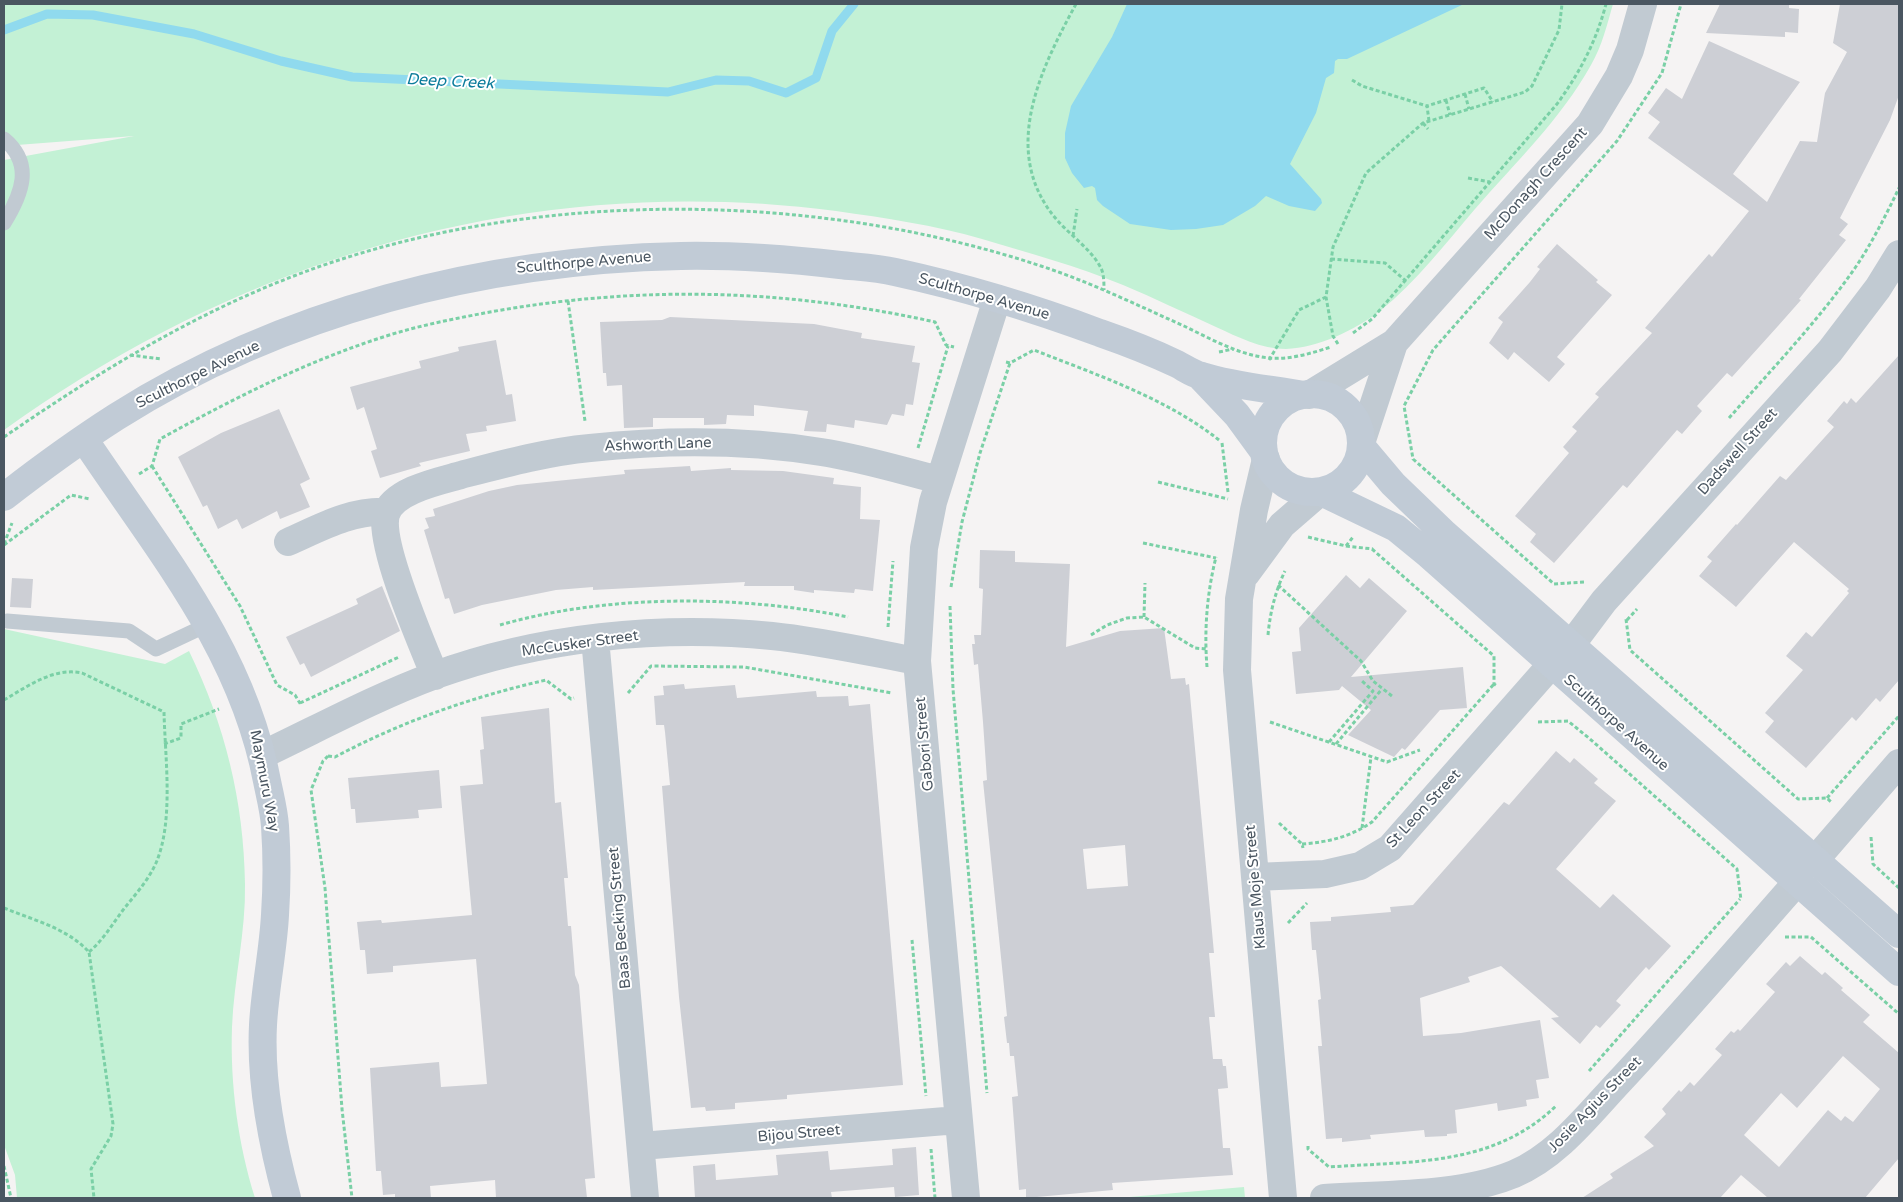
<!DOCTYPE html>
<style>
body{margin:0}
#map{position:relative;width:1903px;height:1202px;overflow:hidden;background:#f5f3f3;font-family:"Varela Round",sans-serif}
canvas{display:block}
.frame{position:absolute;inset:0;border:5px solid #4a5661;pointer-events:none}
</style>
<div id="map">
<canvas width="1903" height="1202"></canvas>
<div class="frame"></div>
</div>
<script>
const c = document.querySelector('canvas').getContext('2d');
c.lineJoin = 'round';
function paint(path, color) {
  c.fillStyle = color;
  c.fill(path, 'evenodd');
}
function stroke(path, color, width, dash) {
  c.strokeStyle = color;
  c.lineWidth = width;
  c.lineCap = dash ? 'butt' : 'round';
  c.setLineDash(dash || []);
  c.stroke(path);
}
function write(font, color, halo, rows, align = 'center') {
  c.font = font + ' "Varela Round",sans-serif';
  c.lineWidth = 4;
  c.setLineDash([]);
  c.textBaseline = 'middle';
  c.strokeStyle = halo;
  c.fillStyle = color;
  for (const [text, x, y, turn = 0] of rows) {
    c.save();
    c.translate(x, y);
    c.rotate((+turn || 0) * Math.PI / 180);
    c.textAlign = isNaN(turn) ? turn : align;
    if (halo) c.strokeText(text, 0, 0);
    c.fillText(text, 0, 0);
    c.restore();
  }
}
const green = new Path2D(`
 M4,4H1613C1607,25 1602,46 1591,65C1561,119 1515,163 1475,209C1445,244 1416,282 1380,311C1355,330 1318,348 1286,349C1261,349 1238,337 1216,327C1185,313 1154,298 1123,285C1077,266 1029,253 982,239C934,225 885,218 836,211C535,172 249,254 4,430V160L134,136L4,146Z
 M4,629L165,664L189,651C225,725 244,802 245,884C246,931 234,979 232,1027C230,1084 238,1144 255,1198H17L15,1175L4,1145Z
 M1244,1187L1245,1198H1118Z`);
const water = new Path2D(`
 M1127,4H1464L1347,59H1338L1335,61L1334,73L1326,78L1316,113L1290,164L1321,199L1322,203L1315,211L1289,206L1266,196L1255,206L1223,225L1196,229L1171,230L1130,224L1103,206L1097,200L1095,188L1092,186L1084,188L1072,173L1065,158V133L1071,106L1112,37Z`);
const stream = new Path2D(`
 M4,30L47,14L93,15L194,34L281,61L352,77L668,92L716,80L749,81L786,93L816,78L832,31L854,4`);
const building = new Path2D(`
 M1720,4H1789V8L1799,9L1798,33L1785,32V37L1706,33Z
 M1840,4H1899V95L1890,120L1840,218L1848,224L1839,235L1846,240L1799,299L1801,300L1778,326L1732,377L1727,373L1697,406L1702,411L1682,434L1677,430L1627,488L1623,485L1554,563L1530,542L1536,534L1515,516L1569,453L1563,447L1577,431L1572,427L1599,397L1595,394L1652,333L1645,328L1709,254L1712,257L1749,211L1648,138L1660,122L1648,113L1666,88L1682,99L1709,41L1800,82L1733,174L1767,202L1800,141L1817,142L1825,93L1847,52L1833,43Z
 M1557,244L1598,280L1596,282L1612,295L1557,357L1565,364L1549,382L1514,352L1508,360L1489,343L1503,322L1498,318L1530,282L1540,269L1537,267Z
 M670,317L814,324L862,333L861,338L915,346L912,362L920,363L913,405L906,404L904,416L892,414L887,425L855,420L854,428L827,424L826,432L804,431L808,411L754,405V416L727,415L726,424L704,425V418H653V427L624,428L622,385L607,386L606,373H603L600,322L662,320Z
 M496,340L506,395L512,394L516,421L486,426L487,431L466,434L470,451L419,463L421,466L380,478L371,451L377,449L364,407L357,410L350,387L421,368L419,361L459,351L458,347Z
 M1899,355V680L1880,702L1876,698L1856,721L1852,717L1806,768L1765,732L1774,721L1765,713L1803,670L1786,656L1806,632L1812,637L1849,593L1847,591L1849,589L1794,542L1736,607L1699,576L1712,561L1707,557L1736,524L1737,525L1780,476L1786,480L1834,427L1827,421L1844,401L1847,404L1851,398L1856,403Z
 M279,409L310,479L300,484L310,507L280,519L277,511L242,529L237,519L218,529L207,505L203,507L178,457L221,433Z
 M690,466L691,471L731,468V470L783,471L834,478L833,484L861,487L860,519L880,520L873,591L855,589L854,593L814,590V593L794,590V586H744L745,582L593,590V587L556,590L482,605L454,614L449,598L445,599L424,530L429,528L425,518L435,516L433,509L489,491L517,485L625,474L624,470Z
 M980,550L1015,551V562L1070,564L1066,647L1120,631L1164,628L1171,679L1185,678L1186,685L1189,684L1214,953H1209L1215,1017H1209L1213,1059H1222L1223,1066H1226L1228,1088L1218,1089L1223,1148H1230L1233,1175L1112,1183L1113,1190L1026,1198V1189L1019,1190L1012,1097L1018,1096L1014,1056H1010L1009,1043H1007L1004,1017L1007,1016L983,781L987,780L983,722L978,664L974,665L972,644H975L974,635H981L983,589L979,588ZM1125,845L1128,886L1087,889L1083,849Z
 M1346,575L1360,588L1369,578L1407,611L1351,677L1463,667L1467,708L1440,710L1405,750L1402,748L1394,757L1348,735L1371,710L1342,686L1339,690L1296,694L1292,652L1301,651L1299,628Z
 M12,578L33,579L31,608L10,607Z
 M382,586L400,631L311,677L304,663L300,665L286,637L358,604L356,599Z
 M684,684L685,689L735,685L737,698L816,691L817,697L848,696L849,706L870,704L903,1085L787,1095V1099L735,1103V1109L706,1111L705,1107L691,1108L679,997L662,786L670,785L665,732L664,725H656L654,696L664,695L663,686Z
 M549,708L555,803L561,802L568,878H564L568,926H571L575,975L579,985L595,1178L585,1179L587,1198H496L495,1180L430,1186L431,1198H395V1194L383,1195L381,1171H376L370,1068L439,1062L441,1087L487,1084L476,959L393,966V972L367,974L365,950H360L357,922L381,920L382,923L472,915L460,786L483,784L480,750L484,749L481,717Z
 M1556,751L1570,763L1574,758L1598,779L1594,783L1616,801L1556,869L1600,908L1613,894L1671,946L1649,970L1646,967L1616,1001L1621,1005L1600,1028L1596,1025L1580,1044L1551,1018L1559,1017L1501,966L1468,977L1470,982L1420,998L1423,1036L1461,1033L1540,1020L1549,1078L1536,1080L1539,1098L1526,1100L1527,1106L1498,1111L1497,1103L1455,1110L1457,1133L1447,1134V1136L1425,1137L1424,1130L1370,1135L1371,1139L1342,1142V1138L1326,1139L1318,1046H1322L1318,1000L1321,999L1316,950H1312L1310,922L1331,921V917L1391,912L1390,907L1413,905L1504,802L1509,805Z
 M439,770L442,808L418,810L419,818L356,823L355,809H351L348,778Z
 M1800,956L1822,975L1825,972L1843,988L1841,990L1870,1015L1863,1022L1899,1053V1158L1865,1198H1768L1741,1175L1720,1198H1582L1613,1178L1610,1174L1654,1146L1644,1137L1666,1114L1662,1109L1679,1090L1681,1092L1690,1082L1694,1086L1722,1055L1715,1049L1731,1031L1734,1033L1738,1029L1740,1031L1775,992L1766,984L1786,962L1790,966ZM1843,1056L1880,1089L1853,1122L1845,1116L1841,1121L1828,1110L1779,1167L1744,1135L1781,1093L1797,1108Z
 M916,1147L919,1195L895,1197L894,1187L831,1192L832,1198H695L693,1166L715,1164L716,1180L778,1175L776,1155L828,1151L830,1170L893,1165L892,1149Z`);
const path = new Path2D(`
 M1076,4C1040,70 999,153 1057,220C1071,236 1091,249 1101,268C1104,274 1104,284 1104,290
 M1352,80L1362,86L1427,106
 M1465,94L1469,109
 M1446,100L1450,115
 M1429,121L1427,106L1484,88L1493,102
 M1423,123L1428,129
 M1468,178L1490,182
 M1073,236L1077,209
 M1331,259L1385,263L1406,281
 M568,301L585,421
 M1353,333L1372,319L1557,104C1580,72 1596,42 1606,4
 M1338,344L1333,336L1326,297L1333,247L1366,173L1423,123L1525,92L1532,86L1559,30L1562,4
 M1219,352L1233,349
 M130,355L161,359
 M1269,360L1299,310L1326,297
 M1006,362L1010,363L1034,350C1097,375 1166,398 1219,440
 M1729,418C1772,369 1818,321 1855,268C1872,243 1886,215 1899,188
 M4,437C97,373 193,314 299,274C526,188 812,190 1041,266C1090,282 1137,305 1184,326C1211,339 1239,355 1269,358C1290,360 1312,353 1331,347
 M1222,443L1228,492
 M918,448L948,346
 M152,466L240,606L277,685L295,695L301,705
 M139,474L152,466L160,439C231,400 303,363 380,338C416,326 453,319 490,312C641,285 786,289 935,322L946,345L954,347
 M1158,482L1228,499
 M1308,537L1346,546L1373,549
 M1143,543L1216,558
 M4,544L12,523
 M4,545L71,495L90,499
 M1346,546L1353,537
 M1372,549L1494,656V684L1497,686
 M1584,582L1554,584L1413,459L1404,406L1433,350L1617,141L1662,73L1681,4
 M1278,585L1361,661L1373,681L1392,696
 M951,587L962,522L980,453L1010,363
 M950,606L953,689L987,1093
 M1144,617L1145,583
 M1626,619L1630,650L1798,799L1827,798L1831,802
 M1627,620L1637,609
 M500,625C607,594 740,595 848,617
 M888,627L893,561
 M1091,635L1107,625L1127,618L1144,617L1195,648L1206,649
 M1268,635C1270,613 1275,592 1285,571
 M1207,667C1204,630 1207,593 1216,557
 M628,693L651,666L744,667L892,693
 M4,700C28,686 54,667 82,673L164,712C165,758 174,821 156,863C148,881 134,896 123,910C112,925 103,940 89,952
 M300,703L399,657
 M1270,722L1387,762L1420,750
 M1538,722L1568,721L1590,739L1737,869L1741,900
 M1329,742L1373,691L1362,681
 M164,744L181,738V724L219,709
 M1336,744L1382,689
 M328,756L323,761L311,790L325,888L342,1109L352,1198
 M328,756L335,757C403,721 472,697 546,680L571,699L574,698
 M1827,798L1899,716
 M1279,823L1302,844L1303,848
 M1362,828L1371,757
 M1871,837L1873,864L1899,888
 M1302,844C1329,842 1350,837 1372,822L1494,684
 M4,908C33,920 67,928 89,952L113,1124L111,1136L91,1169L94,1198
 M1288,923L1307,903
 M1785,937H1811L1899,1014
 M912,940L926,1096
 M1589,1071L1740,899
 M1308,1146V1149L1329,1167C1413,1161 1493,1167 1557,1105
 M931,1149L935,1198
 M4,1166L11,1198`);
const lane = new Path2D(`
 M4,139C34,164 22,194 4,223
 M7,621L129,631L156,649L207,625`);
const street = new Path2D(`
 M1309,395L1394,343L1590,124L1619,76L1630,50L1643,4
 M1361,443L1394,343
 M1266,459L1254,510L1239,599L1237,670L1283,1198
 M288,542C320,528 351,510 387,512
 M1246,574L1282,525L1320,492
 M595,638L645,1198
 M1571,645L1604,601L1830,351L1878,288L1899,254
 M435,676C422,644 378,543 386,514C394,490 440,481 461,475C503,464 547,452 590,448C666,440 746,440 821,452C861,458 900,470 939,480
 M262,755C319,728 374,698 433,676C539,637 660,625 772,636C820,641 869,652 917,661
 M1815,860L1899,763
 M1255,877L1325,874L1360,866L1390,848L1551,665
 M641,1146L958,1120
 M966,1198L917,661L924,548L933,502L997,299
 M1324,1198C1384,1194 1458,1197 1514,1174C1557,1156 1588,1115 1619,1082C1680,1017 1738,949 1797,882`);
const secondary = new Path2D(`
 M1200,376L1237,415L1264,452
 M1263 443a49 49 0 1 1 98 0a49 49 0 1 1-98 0Z
 M84,439C157,549 242,648 267,781C270,796 274,811 275,826C277,855 277,885 275,915C273,952 265,988 263,1025C260,1083 272,1143 287,1198
 M1361,446L1393,484L1445,534L1899,934
 M1321,492L1396,528L1429,555L1899,972
 M4,497C40,469 77,442 116,417C283,311 485,260 681,256C735,255 787,259 840,265C858,267 877,268 895,272C964,287 1033,308 1100,333C1126,342 1152,352 1177,364C1185,368 1193,374 1202,376C1233,386 1271,389 1304,395`);
const streetNames = [
 ["McDonagh Crescent",1536,184,-48],
 ["Sculthorpe Avenue",584,263,-5],
 ["Sculthorpe Avenue",984,297,16],
 ["Sculthorpe Avenue",198,375,-26],
 ["Ashworth Lane",658,445,-2],
 ["Dadswell Street",1738,452,-48],
 ["McCusker Street",580,644,-8],
 ["Sculthorpe Avenue",1616,723,42],
 ["Gabori Street",925,744,-95],
 ["Maymuru Way",264,781,79],
 ["St Leon Street",1424,809,-47],
 ["Klaus Moje Street",1256,887,-95],
 ["Baas Becking Street",620,918,-95],
 ["Josie Agius Street",1595,1105,-46],
 ["Bijou Street",799,1134,-5]
];
const waterNames = [
 ["Deep Creek",450,82,3]
];
paint(green, '#c3f1d5');
paint(water, '#90daee');
stroke(stream, '#90daee', 9);
paint(building, '#cdcfd5');
stroke(path, '#7ad0a6', 3, [4, 2.5]);
stroke(lane, '#c1cad2', 15);
stroke(street, '#c1cad2', 28);
stroke(secondary, '#c1cbd6', 28);
write('15px', '#4a5661', '#fff', streetNames);
write('italic 16px', '#0c7c9b', '#fff', waterNames);
</script>
